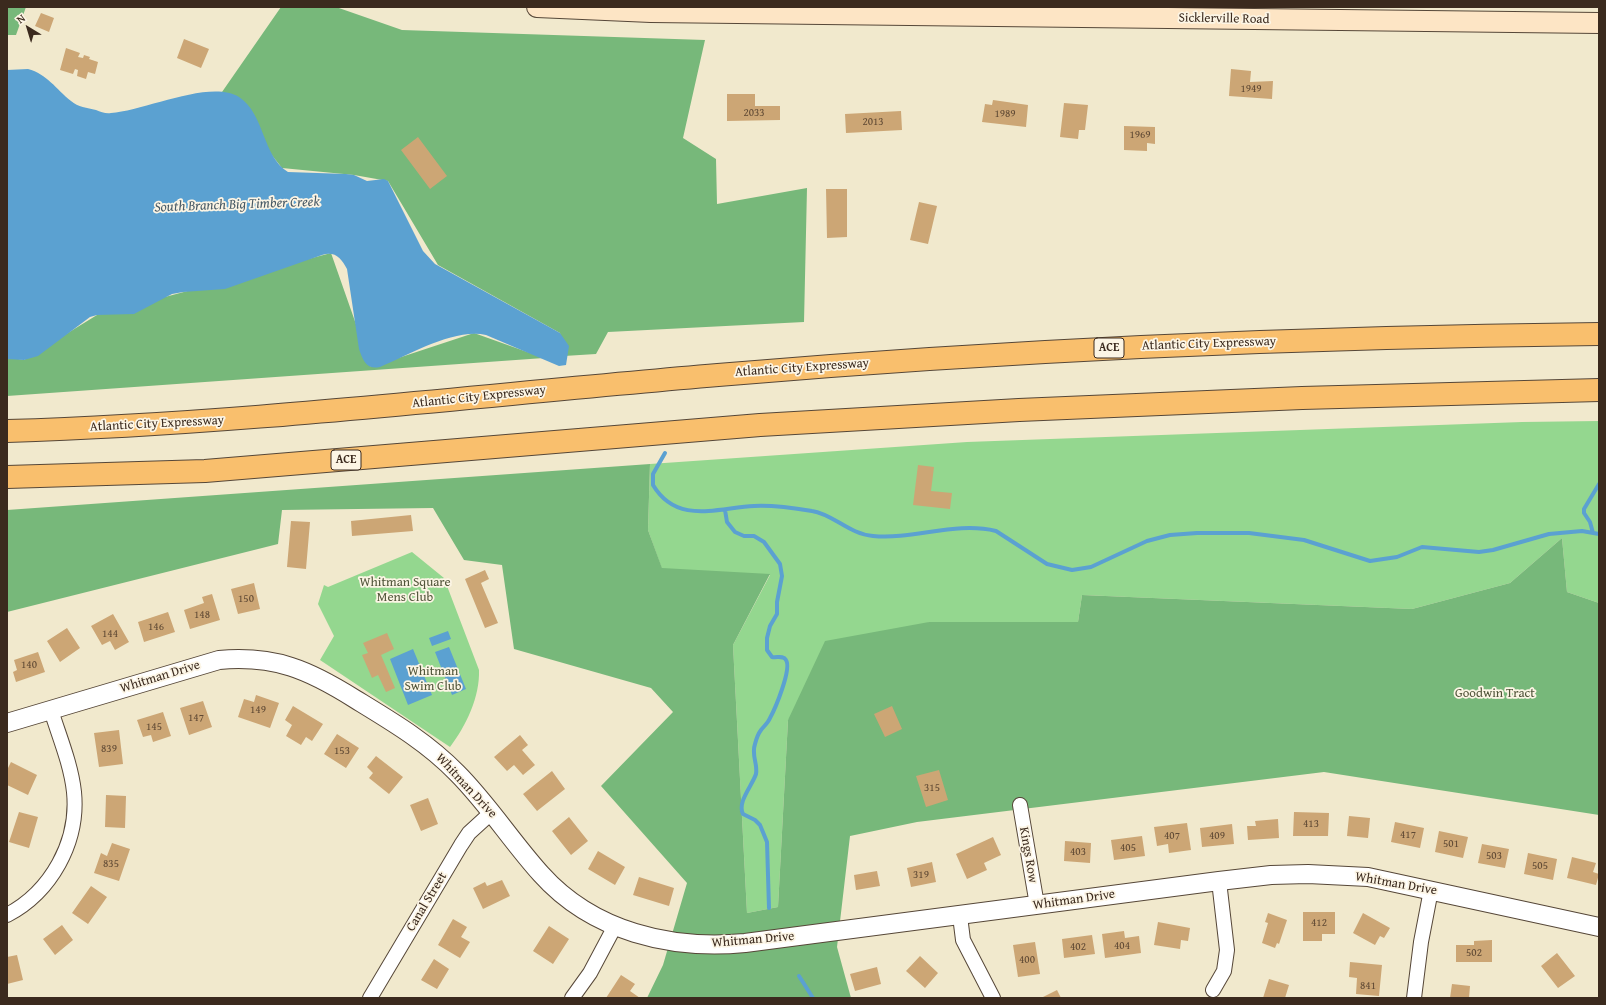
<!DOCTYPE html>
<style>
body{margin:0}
#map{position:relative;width:1606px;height:1005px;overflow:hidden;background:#f1e9cd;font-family:"Gentium Book Plus",serif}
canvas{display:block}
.frame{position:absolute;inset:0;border:8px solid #3b2a1e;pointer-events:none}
.north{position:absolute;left:8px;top:8px;width:40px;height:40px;-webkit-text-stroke:3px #fcf5e5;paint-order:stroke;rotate:322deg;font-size:11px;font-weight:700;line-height:16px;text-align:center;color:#3b2a1e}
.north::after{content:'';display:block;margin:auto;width:14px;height:18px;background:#3b2a1e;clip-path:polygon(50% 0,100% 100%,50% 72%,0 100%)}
</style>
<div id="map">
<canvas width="1606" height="1005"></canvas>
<div class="frame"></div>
<div class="north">N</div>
</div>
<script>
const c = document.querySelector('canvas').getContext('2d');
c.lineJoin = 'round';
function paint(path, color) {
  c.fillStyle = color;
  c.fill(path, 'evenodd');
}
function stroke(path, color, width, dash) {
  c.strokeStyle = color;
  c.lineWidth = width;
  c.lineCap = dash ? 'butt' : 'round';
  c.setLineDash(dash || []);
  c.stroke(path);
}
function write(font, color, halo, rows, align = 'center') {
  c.font = font + ' "Gentium Book Plus",serif';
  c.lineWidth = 3.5;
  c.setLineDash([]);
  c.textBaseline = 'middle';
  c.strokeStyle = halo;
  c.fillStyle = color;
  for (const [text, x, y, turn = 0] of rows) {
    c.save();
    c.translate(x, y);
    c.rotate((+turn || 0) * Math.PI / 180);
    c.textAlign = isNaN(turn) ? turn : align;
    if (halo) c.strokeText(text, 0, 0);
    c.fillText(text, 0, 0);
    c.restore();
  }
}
const green = new Path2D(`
 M1599,421V603L1567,592L1562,538L1510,583L1412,609L1082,595L1078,622H929L788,720L778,907L747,913L733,645L770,575L662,569L648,530L650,464L967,442L1522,422Z
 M412,552L444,578L479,670C480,697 466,726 450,747L320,660L334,636L318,604L324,585L328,587Z`);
const forest = new Path2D(`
 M7,7H26L16,35H7Z
 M281,7H336L402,30L705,40L683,138L716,159L717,204L807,188L804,322L608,332L596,354L564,356L560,333L438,265L388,181L354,175L282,168L222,92Z
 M331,253L371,367L474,333L544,358L7,396V357L24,360L97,315Z
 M650,464L648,530L662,568L770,574L733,645L747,913L778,907L788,720L825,641L929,622H1078L1082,595L1412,609L1510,583L1562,538L1567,592L1599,603V815L1324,772L917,822L850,836L837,947L851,998H647L663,965L687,883L601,786L673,712L651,688L514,649L502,565L464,560L433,508L282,510L278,544L7,612V510Z`);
const water = new Path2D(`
 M28,69C47,74 56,89 71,101C78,107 87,108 96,110C101,112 106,114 111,113C144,111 210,79 239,97C265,114 262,156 288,172L346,174L354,175L367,181L384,179L388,181L423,251L435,264L560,333L569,346L566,365L559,366L486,335C454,328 409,355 380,367C367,370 363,361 359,349L347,269C341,258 335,251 322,255L225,289L183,292L172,294L134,314L97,315L90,317L38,356L24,360L7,359V70Z
 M448,631L451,639L432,646L429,638Z
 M449,647L466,689L452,695L435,652Z
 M413,649L432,695L408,705L390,659Z`);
const stream = new Path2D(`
 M665,453L653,474V485C677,525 717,508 754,506C773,505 794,508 812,511C833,514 849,534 873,536C914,540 955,521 996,531L1047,564L1072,570L1091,567L1147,541L1170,535L1197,533H1249L1304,540L1370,561L1397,557L1422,547L1479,552L1493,550L1549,534L1582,531L1599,534
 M725,510L727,522L735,532L744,536H754L764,542L780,564L782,576L777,602V614L770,626L767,638V650L772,657C777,658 783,655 786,660C792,669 775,709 770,718C768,723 764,726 761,730C758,734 756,740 755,744C751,755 758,764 756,774C752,786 737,802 743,814L755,820L760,825L767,842L769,908
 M1593,533L1590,522L1584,513V509L1599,484
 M799,976L813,998`);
const building = new Path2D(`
 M41,13L54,18L49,32L35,26Z
 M184,39L209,49L201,68L177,58Z
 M66,48L80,53L78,57L83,58L84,55L90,57L89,59L98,62L95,74L88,72L86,79L77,76L78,70L75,69L73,74L60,70Z
 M1231,69L1251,71L1250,82L1273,81L1272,99L1229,96Z
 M727,94H755V106H780V120L727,121Z
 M993,100L1028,105L1026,127L982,122L985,104L992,105Z
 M1064,103L1088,105L1085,130H1079L1078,139L1060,137Z
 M901,111L902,130L846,133L845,114Z
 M1124,126L1155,127V144L1147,143V151L1124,150Z
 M418,137L447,176L430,189L401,150Z
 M826,189H847V237L827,238Z
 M919,202L937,206L928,244L910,240Z
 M918,465L934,467L931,491L952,493L950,509L913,505Z
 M411,515L413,531L352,536L351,521Z
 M291,521L310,522L306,569L287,567Z
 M485,570L489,579L481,583L498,623L485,628L465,579Z
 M254,583L260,609L238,614L231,589Z
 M212,594L220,620L190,629L184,610L204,603L202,597Z
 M168,612L175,632L144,642L138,622Z
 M113,614L129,642L115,650L110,641L102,645L91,626Z
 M67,628L80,648L60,662L47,641Z
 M387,633L394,649L381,655L395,688L386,692L378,675L372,678L362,655L368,653L363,643Z
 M38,652L45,672L16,682L13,672L17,670L14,660Z
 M256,695L279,703L270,728L238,717L244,699L254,702Z
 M203,701L212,727L189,735L180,708Z
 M293,706L323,724L312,741L306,737L301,745L286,736L292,725L285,720Z
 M892,706L902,729L885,737L874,714Z
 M163,712L171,736L153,742L151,735L143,737L137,720Z
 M119,730L123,764L99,767L94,733Z
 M337,734L359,748L346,768L324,754Z
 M520,735L528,745L522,750L535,765L523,775L514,765L507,771L494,757Z
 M376,756L403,777L389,794L369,778L373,773L367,767Z
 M11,762L37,775L28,795L7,785V770Z
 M939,770L948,800L926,807L916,776Z
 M552,771L565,789L537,811L523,794Z
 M106,795L126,796L125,828L105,827Z
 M428,798L438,824L421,831L410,805Z
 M19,812L38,817L29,848L9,842Z
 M1294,812L1329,813L1328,836H1293Z
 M1349,816L1370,818L1368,838L1347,836Z
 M569,817L588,841L571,855L552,831Z
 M1278,819L1279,838L1248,840L1247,826H1256L1255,821Z
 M1395,822L1424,828L1420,848L1391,842Z
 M1187,823L1191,850L1169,853L1168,844L1157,846L1154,827Z
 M1232,824L1234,844L1202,847L1200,828Z
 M1439,831L1468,837L1463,858L1435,852Z
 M1142,836L1145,856L1114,860L1111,840Z
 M993,837L1001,855L984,863L987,870L967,879L956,854Z
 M1065,841L1091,843L1090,863L1064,861Z
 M112,843L130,849L119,881L94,873L101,853L107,856Z
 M1482,844L1509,849L1505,868L1478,863Z
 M598,851L625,867L615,885L588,869Z
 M1528,853L1557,859L1553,880L1524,874Z
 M1572,857L1596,863L1593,872L1599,874L1596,885L1567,878Z
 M932,862L936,882L911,887L907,868Z
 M877,871L880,886L856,890L854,875Z
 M639,877L674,888L669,906L633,895Z
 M502,880L510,896L483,909L473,888L485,882L487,886Z
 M91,886L107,897L88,924L72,913Z
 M1303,912H1335V934H1322V941H1303Z
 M1268,913L1287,920L1279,944L1277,943L1275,948L1262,943L1268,923L1265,922Z
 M1363,913L1390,928L1384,938L1380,936L1375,945L1353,933Z
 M453,919L467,927L461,937L470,942L460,958L438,945Z
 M1158,922L1190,928L1188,941L1181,940L1180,949L1154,945Z
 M62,925L73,940L55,955L43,939Z
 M549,926L569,939L553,964L533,951Z
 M1124,931L1125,938L1139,936L1141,953L1105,958L1102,934Z
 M1092,935L1095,954L1064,958L1062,939Z
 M1492,940V962H1456V945H1474V941Z
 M1035,942L1040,974L1018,977L1013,945Z
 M1557,953L1575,976L1558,988L1541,966Z
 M17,955L23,980L7,984V957Z
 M920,956L938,973L925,988L906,971Z
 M434,959L449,969L437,989L421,980Z
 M1350,962L1382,965L1379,996L1356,994L1357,978L1349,977Z
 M877,967L881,984L855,991L850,974Z
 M621,975L635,984L630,991L640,998H606Z
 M1269,979L1289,985L1285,998H1263Z
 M1452,984L1470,986L1469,998H1450Z
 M1057,990L1061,998H1041Z`);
const minor = new Path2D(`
 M1020,805L1037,905
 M7,915C51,892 79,842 74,792C71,764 59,736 51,710
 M960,916L963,940L993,998
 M1213,990L1224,971L1227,950L1219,881
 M370,998L461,845L469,833L492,812
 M572,998L590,973L615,926
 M1414,998L1421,942L1431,890`);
const tertiary = new Path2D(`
 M7,723L219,660C275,655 309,670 355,699C391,721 427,742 457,773C488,804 512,842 541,874C593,932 671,950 745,943L1219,881L1271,875L1308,874L1368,877L1599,927`);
const secondary = new Path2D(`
 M537,7L651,12L1599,23`);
const motorway = new Path2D(`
 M7,431C245,424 481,395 718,375C1011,350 1305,337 1599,334
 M7,477L205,471L760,425L1019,410L1302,398L1599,390`);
const numberNames = [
 ["1949",1251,89],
 ["2033",754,113],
 ["1989",1005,114],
 ["2013",873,122],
 ["1969",1140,135],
 ["150",246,599],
 ["148",202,615],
 ["146",156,627],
 ["144",110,634],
 ["140",29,665],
 ["149",258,710],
 ["147",196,718],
 ["145",154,727],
 ["839",109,749],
 ["153",342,751],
 ["315",932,788],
 ["413",1311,824],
 ["417",1408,835],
 ["407",1172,836],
 ["409",1217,836],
 ["501",1451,844],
 ["405",1128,848],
 ["403",1078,852],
 ["503",1494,856],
 ["835",111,864],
 ["505",1540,866],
 ["319",921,875],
 ["412",1319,923],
 ["404",1122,946],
 ["402",1078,947],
 ["502",1474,953],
 ["400",1027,960],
 ["841",1368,986]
];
const shields = [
 [1109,348,30],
 [346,460,30]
];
const shieldNames = [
 ["ACE",1109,348],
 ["ACE",346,460]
];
const streetNames = [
 ["Sicklerville Road",1224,19,1],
 ["Atlantic City Expressway",1209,344,-2],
 ["Atlantic City Expressway",802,368,-4],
 ["Atlantic City Expressway",479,397,-6],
 ["Atlantic City Expressway",157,424,-3],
 ["Whitman Drive",160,677,-17],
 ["Whitman Drive",466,786,47],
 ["Kings Row",1028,855,80],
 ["Whitman Drive",1396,884,10],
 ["Whitman Drive",1074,900,-8],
 ["Canal Street",427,902,-59],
 ["Whitman Drive",753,940,-5]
];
const parkNames = [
 ["Whitman Square",405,583],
 ["Mens Club",405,598],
 ["Whitman",433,672],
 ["Swim Club",433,687],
 ["Goodwin Tract",1495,694]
];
const waterNames = [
 ["South Branch Big Timber Creek",237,205,-2]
];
paint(green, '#94d78f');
paint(forest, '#77b87a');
paint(water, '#5ba1d1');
stroke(stream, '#5ba1d1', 4);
paint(building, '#cca675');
stroke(minor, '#564738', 16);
stroke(tertiary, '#564738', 20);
stroke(secondary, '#564738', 22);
stroke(motorway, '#564738', 24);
stroke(minor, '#fff', 14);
stroke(tertiary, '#fff', 18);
stroke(secondary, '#fde5c5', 20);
stroke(motorway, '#f9bf6d', 22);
write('11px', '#5f4934', null, numberNames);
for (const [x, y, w] of shields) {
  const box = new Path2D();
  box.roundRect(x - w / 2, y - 10, w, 20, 3);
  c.fillStyle = '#fcf5e5';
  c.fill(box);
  stroke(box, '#3b2a1e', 1);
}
write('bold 12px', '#3b2a1e', null, shieldNames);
write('13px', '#3b2a1e', '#fcf5e5', streetNames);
write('13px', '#51553a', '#fcf5e5', parkNames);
write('italic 14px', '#485a66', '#fcf5e5', waterNames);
</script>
